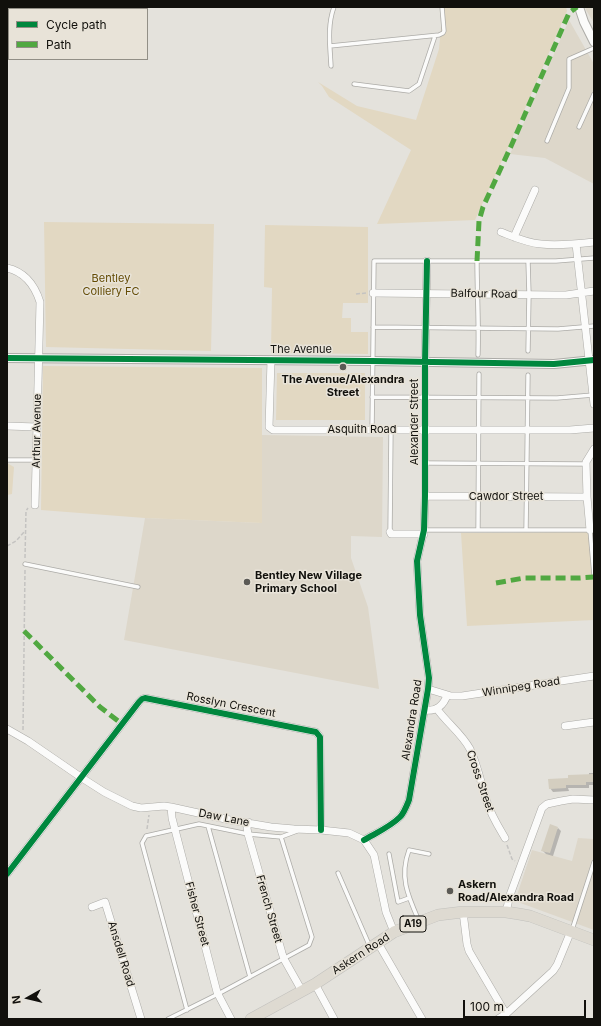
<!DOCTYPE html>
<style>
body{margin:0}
#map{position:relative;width:601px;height:1026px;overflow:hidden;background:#e4e2dc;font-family:Inter,sans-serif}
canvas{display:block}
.frame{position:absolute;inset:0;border:8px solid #11100c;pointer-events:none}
.legend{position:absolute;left:8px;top:8px;width:140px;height:52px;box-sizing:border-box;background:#e8e3d8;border:1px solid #928f86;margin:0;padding:5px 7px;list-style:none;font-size:12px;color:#11100c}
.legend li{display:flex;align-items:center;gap:8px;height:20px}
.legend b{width:20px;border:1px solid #928f86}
.north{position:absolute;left:8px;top:978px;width:40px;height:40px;-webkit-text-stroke:3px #e8e3d8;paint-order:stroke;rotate:262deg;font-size:11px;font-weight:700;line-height:16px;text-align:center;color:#11100c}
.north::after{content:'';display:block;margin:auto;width:14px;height:18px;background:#11100c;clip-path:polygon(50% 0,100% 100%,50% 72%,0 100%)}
.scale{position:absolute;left:463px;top:1000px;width:123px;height:18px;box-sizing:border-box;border:2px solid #11100c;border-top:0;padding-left:5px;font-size:12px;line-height:14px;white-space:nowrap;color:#11100c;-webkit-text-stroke:3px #e8e3d8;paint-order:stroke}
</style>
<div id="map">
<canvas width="601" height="1026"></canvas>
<div class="frame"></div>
<ul class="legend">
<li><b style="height:5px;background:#00873e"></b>Cycle path</li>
<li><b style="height:5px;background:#51a841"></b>Path</li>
</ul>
<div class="north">N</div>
<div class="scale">100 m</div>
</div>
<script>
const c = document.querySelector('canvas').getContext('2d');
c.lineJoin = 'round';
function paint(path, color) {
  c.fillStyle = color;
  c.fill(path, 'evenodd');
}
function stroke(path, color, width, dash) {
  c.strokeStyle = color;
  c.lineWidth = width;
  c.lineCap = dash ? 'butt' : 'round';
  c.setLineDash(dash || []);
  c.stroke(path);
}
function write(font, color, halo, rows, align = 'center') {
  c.font = font + ' Inter,sans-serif';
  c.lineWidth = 3;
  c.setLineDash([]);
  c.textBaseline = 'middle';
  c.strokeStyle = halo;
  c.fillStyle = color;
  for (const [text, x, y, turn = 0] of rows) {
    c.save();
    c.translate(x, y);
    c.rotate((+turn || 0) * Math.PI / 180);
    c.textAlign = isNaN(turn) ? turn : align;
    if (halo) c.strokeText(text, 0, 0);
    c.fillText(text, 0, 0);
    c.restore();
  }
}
const built = new Path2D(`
 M585,7H594V23L586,10Z
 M569,20L594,64V184L545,158L510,154Z
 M261,435L383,437L382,537L351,536V558L368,607L379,689L124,640L145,518L262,523Z
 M578,838L594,839V930L515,901L532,850L572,861Z`);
const green = new Path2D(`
 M443,7H566L567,11L511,141L475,220L377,224L411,150L329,97L322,86L318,82L357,106L416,120L439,49Z
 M44,222L214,224L211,351L46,347Z
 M265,225L368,227V303H343L342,318H351V332H368V354L271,353L272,288L264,287Z
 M43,366L262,368V523L145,518L41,510Z
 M277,373H365V420H276Z
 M7,463L14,467L12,494L7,495Z
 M594,532V620L467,626L461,533Z`);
const shadow = new Path2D(`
 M589,773H594V785H589V788H568L569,791L553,792L550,788L569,779L589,775Z
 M558,828L561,831L553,856L546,854L542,850Z`);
const building = new Path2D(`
 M594,774V782H586V785H566V788L549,789L548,779L568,778V775Z
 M550,824L558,827L550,853L541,851Z`);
const path = new Path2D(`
 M356,294L366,293
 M7,546L16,541L25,531
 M25,558L26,511L28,508
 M23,730L25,570
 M147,829L149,815
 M507,845L512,859L515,861`);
const service = new Path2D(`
 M330,46L439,35L443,33L444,31L442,7
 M331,66C330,46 327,26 334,7
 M354,84L409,91L419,84L435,36
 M579,127L594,94
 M547,141L569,88V59L594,48
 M477,261C477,292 479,323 478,355
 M373,327L558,329L594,326
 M528,351L529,294L528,261
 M372,397L557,398L593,395
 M372,430L374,261H556L594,258
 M7,460H36
 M426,463L586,464
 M424,530H590L594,575
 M478,530L479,374
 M526,530L528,375
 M390,532L391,430
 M25,564L138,587
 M208,826L250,977
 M281,837L297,831
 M389,854L398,902L409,898
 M338,873L370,947
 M419,921C408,896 399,877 409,850L429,854
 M572,930L594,862
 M168,1019L218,994L309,945L312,937L281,837L248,834L199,824L146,836L142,843L187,1010`);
const minor = new Path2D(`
 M501,232C514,237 527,243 541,244C558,246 576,244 594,242
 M514,237L535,190
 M576,244L594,404
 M7,268C25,272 35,286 40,302L35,505
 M373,293L555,295H566L594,291
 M271,360L269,427L273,430H570L594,428
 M7,426L37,427
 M425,496L587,497
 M590,530L587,497L586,462L594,449
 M390,532L391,534H424
 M428,689L451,696H462L594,676
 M437,709C447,723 462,734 470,749C478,766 481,784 487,802C491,815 498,826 505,838
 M425,710C436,712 444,705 447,695
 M565,726L594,722
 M7,729L28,741L82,778L104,792L132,806L141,808L164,806L171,807L230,820L271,827L294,829L321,830L349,833L364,840L374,855L386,912L394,932
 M171,807L172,818L217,992L220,998L231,1019
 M248,822L247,828L248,834L282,953L284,959L302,991
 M364,840C376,833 390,827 400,817C404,813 407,805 409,800L428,689L429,678L420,615L417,561L424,530L425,496V362L427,261
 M7,874L139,702L142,699L145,698L316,732L320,737L321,830
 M92,907L105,902L141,1019
 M463,912L467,944L469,951L506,1014
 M506,912L510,895L542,808L547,804L561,801L573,799L594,800
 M378,943L422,1019
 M315,984L334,1019
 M498,1019L506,1014L553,971L557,965L571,931`);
const tertiary = new Path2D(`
 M579,7L584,22L594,42
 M7,358L372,361L554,364L594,360`);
const trunk = new Path2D(`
 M251,1019L315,984L394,932L438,915L463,912H506L519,914L530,916L594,940`);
const quiet = new Path2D(`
 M477,261L479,221L483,207L512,144L569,13L577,7
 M496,583L524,578H580L594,577
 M24,631L100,707L122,724`);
const cycleway = new Path2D(`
 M7,358L372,361L554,364L594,360
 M364,840C376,833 390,827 400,817C404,813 407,805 409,800L428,689L429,678L420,615L417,561L424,530L425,496V362L427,261
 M7,874L139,702L142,699L145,698L316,732L320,737L321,830`);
const markers = [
 [343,367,4,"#5b5a55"],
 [247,582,4,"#5b5a55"],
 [450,891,4,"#5b5a55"]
];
const shields = [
 [413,924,26]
];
const shieldNames = [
 ["A19",413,924]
];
const parkNames = [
 ["Bentley",111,279],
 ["Colliery FC",111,292]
];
const streetNames = [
 ["Balfour Road",484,294,1],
 ["The Avenue",301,350],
 ["Alexander Street",415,422,-90],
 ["Asquith Road",362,430],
 ["Arthur Avenue",37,431,-89],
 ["Cawdor Street",506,497],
 ["Winnipeg Road",521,687,-9],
 ["Rosslyn Crescent",231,705,11],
 ["Alexandra Road",412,720,-81],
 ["Cross Street",480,781,71],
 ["Daw Lane",224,818,11],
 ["French Street",269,909,74],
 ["Fisher Street",197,914,75],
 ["Ansdell Road",121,954,73],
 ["Askern Road",361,954,-33]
];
const poiNames = [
 ["The Avenue/Alexandra",343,380,"center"],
 ["Street",343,393,"center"],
 ["Bentley New Village",255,576],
 ["Primary School",255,589],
 ["Askern",458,885],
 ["Road/Alexandra Road",458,898]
];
paint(built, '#ddd7ca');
paint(green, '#e2d8c2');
paint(shadow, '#0003');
paint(building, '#d4cec0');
stroke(service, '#acaba7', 5);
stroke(minor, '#acaba7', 8);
stroke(tertiary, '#acaba7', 10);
stroke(trunk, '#c1c0bd', 12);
stroke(path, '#c4c3c1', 1.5, [4, 2]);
stroke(service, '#fbfbfa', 3.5);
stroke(minor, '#fbfbfa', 7);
stroke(tertiary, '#fbfbfa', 8);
stroke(trunk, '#dedad1', 11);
stroke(quiet, '#51a841', 5, [10, 5]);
stroke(cycleway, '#00873e', 6);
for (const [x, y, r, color] of markers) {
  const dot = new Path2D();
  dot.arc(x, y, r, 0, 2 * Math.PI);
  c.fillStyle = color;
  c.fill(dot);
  stroke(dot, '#e8e3d8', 1.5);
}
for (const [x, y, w] of shields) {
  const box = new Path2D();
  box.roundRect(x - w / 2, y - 8, w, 16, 3);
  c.fillStyle = '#e8e3d8';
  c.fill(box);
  stroke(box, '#11100c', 1);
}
write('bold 10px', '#11100c', null, shieldNames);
write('11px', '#654c05', '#e8e3d8', parkNames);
write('11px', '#11100c', '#e8e3d8', streetNames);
write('bold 11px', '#11100c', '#e8e3d8', poiNames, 'left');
</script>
